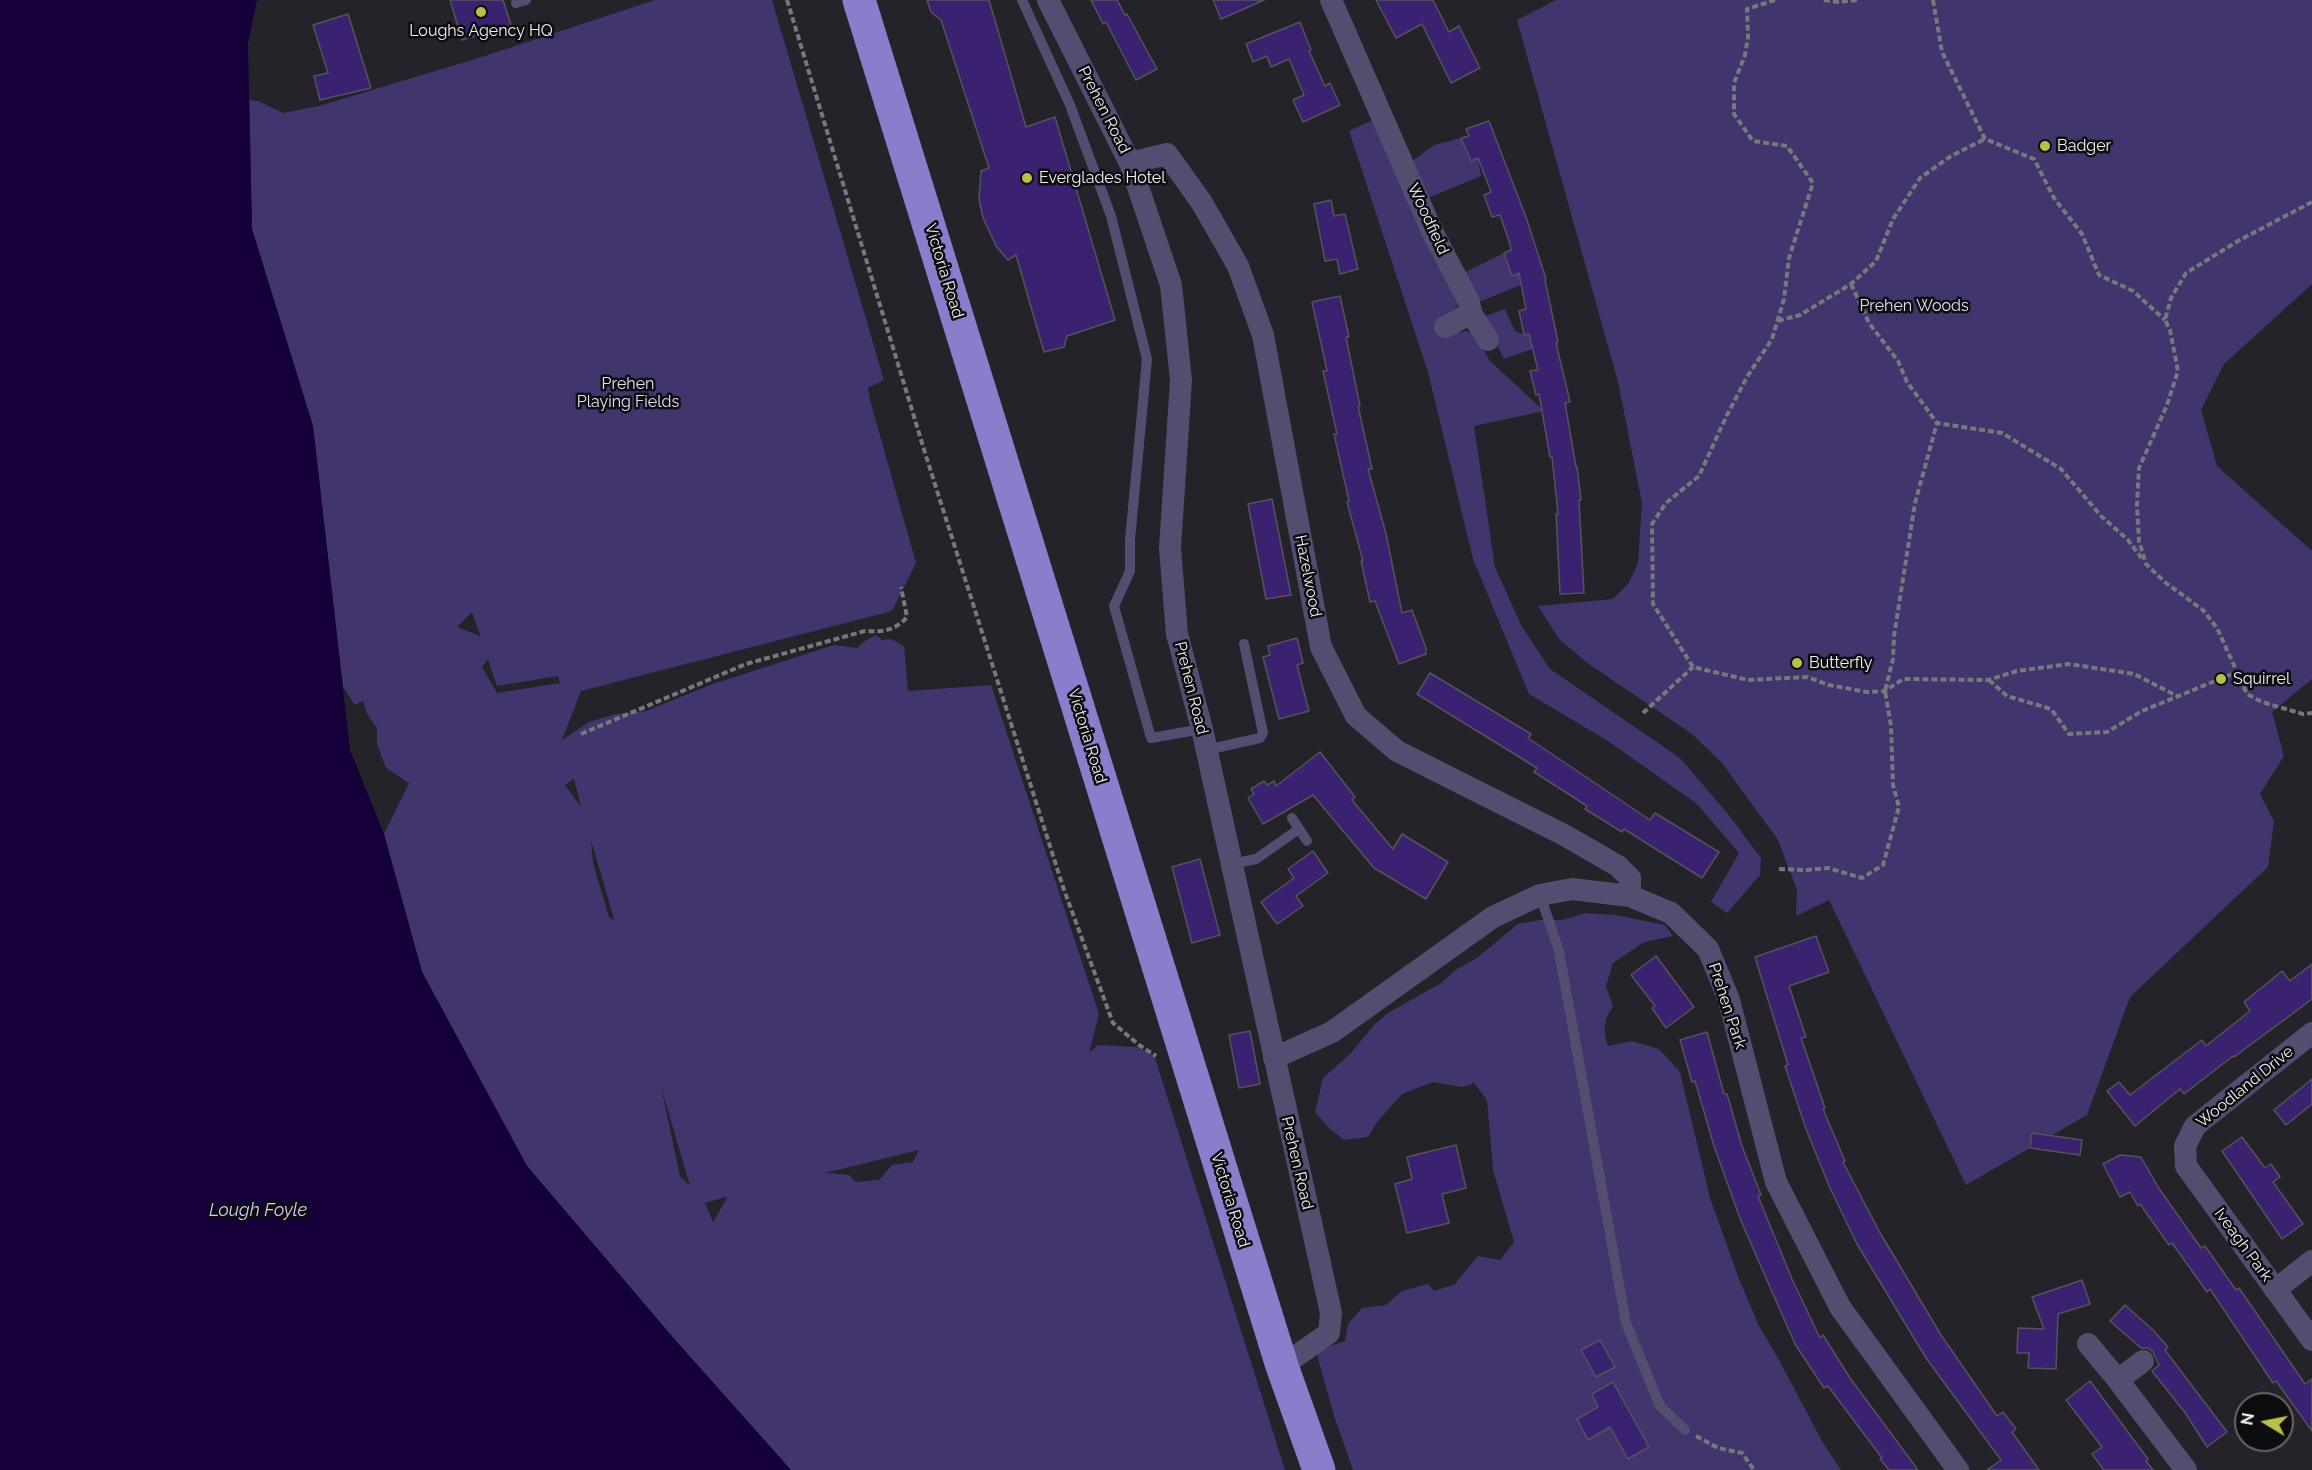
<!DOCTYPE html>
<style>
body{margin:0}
#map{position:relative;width:2312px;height:1470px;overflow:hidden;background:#24232a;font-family:Raleway,sans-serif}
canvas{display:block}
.north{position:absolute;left:2234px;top:1392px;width:60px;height:60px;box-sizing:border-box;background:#0d0d10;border:2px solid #67676b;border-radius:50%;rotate:280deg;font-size:16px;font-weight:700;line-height:24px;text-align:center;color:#efeff4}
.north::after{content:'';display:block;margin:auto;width:21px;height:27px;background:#bbc045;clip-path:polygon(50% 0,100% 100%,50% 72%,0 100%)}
</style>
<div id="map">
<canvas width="2312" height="1470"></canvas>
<div class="north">N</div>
</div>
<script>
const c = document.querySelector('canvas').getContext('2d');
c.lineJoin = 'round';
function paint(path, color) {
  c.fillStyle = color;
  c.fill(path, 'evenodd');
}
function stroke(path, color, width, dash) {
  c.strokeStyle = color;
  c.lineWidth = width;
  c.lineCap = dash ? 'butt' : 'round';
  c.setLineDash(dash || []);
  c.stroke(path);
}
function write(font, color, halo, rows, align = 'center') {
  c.font = font + ' Raleway,sans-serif';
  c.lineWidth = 5;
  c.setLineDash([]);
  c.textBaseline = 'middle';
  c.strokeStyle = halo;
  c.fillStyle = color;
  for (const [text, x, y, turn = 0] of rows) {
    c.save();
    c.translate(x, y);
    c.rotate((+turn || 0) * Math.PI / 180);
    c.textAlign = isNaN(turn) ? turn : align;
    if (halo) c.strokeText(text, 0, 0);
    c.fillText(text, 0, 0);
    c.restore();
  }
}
const green = new Path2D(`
 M655,0H772L884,380L868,388L870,400L916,563L892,611L581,691L562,740L589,722L616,714L646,711L710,685L834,645L857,648L865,641L876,635L882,640L891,639L904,646L908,691L991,685L1099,1014L1089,1053L1098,1045L1136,1047L1154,1055L1285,1470H791L676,1341L527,1166L422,972L384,834L409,783L386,768L377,744V728L367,714L363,701L355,705L343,687L313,426L252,229L249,100L258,101L283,113L319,106L485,56ZM472,612L480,635V636L457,627ZM488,659L497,686L558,676L560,683L497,693L482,667ZM573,779H574L581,807L565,785ZM591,840L614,919L613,920L609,917L593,863ZM660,1082V1083L690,1186L680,1176ZM919,1150L913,1162L892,1165L879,1180L856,1182L849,1175L825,1173ZM726,1197L727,1198L713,1222L705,1203Z
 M1556,0H2312V284L2224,364L2201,410L2217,466L2312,551V679L2272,712L2284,756L2260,794L2274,821L2268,867L2130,997L2087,1115L1966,1185L1829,900L1796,916L1797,890L1778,840L1722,763L1692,734L1586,662L1559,639L1538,606L1613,599L1629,583L1638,563L1642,503L1618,382L1517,20Z
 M1375,119L1458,304L1442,335L1466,331L1474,334L1490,361L1544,411L1474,426L1495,567L1521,625L1550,669L1680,758L1728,814L1761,858L1760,875L1727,913L1711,902L1739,853L1697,804L1608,741L1529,694L1473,559L1428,372L1349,131Z
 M1461,138L1470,161L1478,158L1481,176L1428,198L1411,162L1434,145Z
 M1504,253L1512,275L1519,273L1523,284L1477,303L1462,274Z
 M1505,309L1515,331L1524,335L1529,334L1535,348L1504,359L1483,317Z
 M1585,913L1615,915L1665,925L1673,936L1644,942L1613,963L1606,986L1613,1006C1603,1022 1603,1029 1608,1046L1631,1041L1659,1049L1680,1072L1710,1198L1739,1279L1759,1326L1778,1358L1823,1443L1841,1470H1353L1334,1416L1316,1351L1345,1341L1348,1324L1362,1308L1386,1305L1402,1291L1428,1284L1434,1291L1455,1284L1478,1256L1500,1260L1514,1242L1493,1170L1487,1100L1474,1083L1462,1087L1433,1082L1402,1094L1377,1122L1368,1137L1344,1140L1329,1128L1315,1112L1323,1078L1352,1052L1373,1026L1388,1013L1441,983L1457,969L1477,958L1518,924L1541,920H1562Z`);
const water = new Path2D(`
 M0,0H257L248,43L252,229L313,426L350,750L384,834L422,972L527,1166L676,1341L791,1470H0Z`);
const building = new Path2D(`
 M450,0H503L511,25L462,40Z
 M927,0H989L1026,127L1055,117L1115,320L1067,336L1064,347L1044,352L1016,255L1008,260L996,246L983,218L979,199L981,171L989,168L941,20L931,12Z
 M1091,0H1117L1125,15L1127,14L1157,69L1136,80L1106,22L1103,24Z
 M1213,0H1264L1221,19Z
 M1376,0H1433L1449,32L1459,26L1480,68L1451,83L1422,24L1396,38Z
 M348,14L371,88L320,100L314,76L328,73L313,25Z
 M1300,22L1311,50L1309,51L1325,86L1330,83L1340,105L1303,122L1293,100L1304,95L1289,59L1271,67L1267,56L1253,62L1246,44Z
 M1489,121L1527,220L1546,279L1545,280L1558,342L1556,343L1570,402L1565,403L1576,467H1577L1581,500H1579L1584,593L1560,594L1556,514H1558L1552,457H1550L1539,394L1536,395L1530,371L1538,370L1529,334L1524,335L1519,311L1526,309L1519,273L1512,276L1504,253L1511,250L1510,244L1500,215L1492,217L1484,195L1491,192L1478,158L1471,161L1461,138L1469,136L1466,129Z
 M1331,200L1334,216L1345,214L1358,269L1340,274L1337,259L1325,261L1314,204Z
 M1340,296L1349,337H1346L1360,406H1358L1372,469H1368L1386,534L1402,613L1412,610L1426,648V654L1399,664L1375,601L1370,602L1361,561H1363L1347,502L1349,501L1334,434H1337L1323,371H1327L1312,302Z
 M1272,499L1291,595L1266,599L1248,504Z
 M1297,638L1303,663L1297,665L1309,711L1279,719L1263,657L1270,655L1268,646Z
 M1430,673L1531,734L1528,738L1650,820L1655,813L1719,852L1702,878L1624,829L1622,832L1585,809L1587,806L1534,772L1537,768L1417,694Z
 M1320,752L1355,797L1352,800L1393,849L1402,834L1448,862L1426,899L1374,868L1313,795L1263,824L1248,798L1254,794L1251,789L1264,781L1267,785L1274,781L1276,786Z
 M1313,851L1328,873L1296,896L1303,906L1277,924L1261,902L1294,878L1288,869Z
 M1200,859L1220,935L1192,943L1172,867Z
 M1816,936L1829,972L1789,986L1806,1037L1801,1038L1825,1108L1823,1109L1845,1161L1843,1162L1879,1231L1941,1335L1997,1416L2003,1412L2016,1429L2012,1432L2039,1470H1987L2001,1460L1926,1358L1857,1244L1830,1188L1806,1129L1785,1066L1788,1065L1755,957Z
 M1656,956L1694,1007L1666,1028L1652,1008L1655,1006L1631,975Z
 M2312,964V999L2234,1057L2233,1056L2184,1094L2180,1089L2135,1126L2107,1091L2119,1082L2130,1095L2202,1040L2206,1046L2250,1011L2244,1002L2282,971L2290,981Z
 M1250,1031L1260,1084L1239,1088L1229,1035Z
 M1707,1032L1724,1094H1727L1742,1146L1761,1195L1758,1196L1792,1279L1820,1338L1823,1335L1850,1378L1918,1470H1889L1880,1459L1882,1458L1828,1386L1824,1388L1795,1344L1741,1221L1714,1146L1695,1081L1692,1082L1680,1040Z
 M2312,1079V1104L2286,1125L2274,1110Z
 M2032,1133L2082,1140L2080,1155L2030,1148Z
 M2242,1137L2265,1168L2271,1164L2280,1177L2273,1182L2303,1224L2282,1239L2222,1151Z
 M1456,1145L1466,1188L1442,1194L1449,1223L1407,1233L1395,1184L1412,1179L1407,1157Z
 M2120,1155L2141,1157L2158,1187L2201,1248L2205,1246L2236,1290L2239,1288L2305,1384L2312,1379V1431L2276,1381L2273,1383L2210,1289L2207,1292L2172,1243L2169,1245L2140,1204L2138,1206L2130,1192L2120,1197L2103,1164Z
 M2082,1280L2090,1304L2058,1314L2056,1369L2028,1368L2029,1353H2017L2018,1328L2044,1329L2032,1297Z
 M2125,1305L2153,1330L2168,1347L2165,1350L2227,1432L2207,1447L2186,1414L2152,1371L2159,1365L2153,1352L2148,1348H2141L2110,1321Z
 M1600,1340L1615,1367L1596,1377L1581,1350Z
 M2090,1381L2148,1459L2146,1461L2153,1470H2104L2092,1454L2102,1447L2066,1400Z
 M1613,1382L1649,1447L1628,1459L1610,1427L1588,1440L1577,1419L1598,1407L1592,1394Z`);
const path = new Path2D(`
 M787,0L926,456L1063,887L1113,1023L1139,1045L1156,1056
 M1775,0L1747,9L1748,37L1745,55L1734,83V114L1753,141L1787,146L1813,183L1789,258L1784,299L1772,339L1747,377L1727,415L1699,476L1666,503L1652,524L1653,604L1693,667L1748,680L1807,677L1829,685L1867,692L1885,691L1903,679L1988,680L2017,671L2069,664L2134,674L2179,697
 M1824,0L1838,2L1857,0
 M1933,0L1942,52L1985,139L2034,159L2054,198L2082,234L2099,275L2133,291L2165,320
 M2312,202L2238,241L2186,273L2171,298L2165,320L2170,330L2178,371L2167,405L2139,468L2137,505L2139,541L2146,564L2166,583L2203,610L2217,628L2247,694L2262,702L2303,714L2312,713
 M1851,284L1869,323L1898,361L1907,382L1937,423L2002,433L2061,469L2101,516L2128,540L2143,560
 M1778,321L1800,315L1851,284L1876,261L1893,219L1920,178L1951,156L1985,139
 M1989,680L2007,696L2051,709L2069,734L2107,732L2142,711L2237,672
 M1643,713L1693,667
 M581,734L746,664L865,631C883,632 895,631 907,617L901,587
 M1779,869L1806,870L1828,868L1862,878L1883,865L1899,807L1893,785L1891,726L1885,691L1893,659L1894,636L1915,503L1937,423
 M1696,1436L1718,1448L1742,1453L1754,1470`);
const service = new Path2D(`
 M1022,0L1070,105L1111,216L1147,359L1130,540V571L1114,606L1151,738L1202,729
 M516,3L526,0
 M1206,750L1260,738L1263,733L1244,644
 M1292,818L1307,841
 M1232,864L1256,859L1299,829
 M1540,895L1559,951L1626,1323L1660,1406L1685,1430`);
const minor = new Path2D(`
 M1048,0L1130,163L1171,285L1181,380L1170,548L1177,634L1202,729L1331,1313L1329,1333L1282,1366
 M1331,0L1432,231L1469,302L1471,313L1488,340
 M1130,163L1167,154L1202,203L1238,266L1263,335L1321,647L1356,716L1397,751L1566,836L1618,866L1630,878V896
 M1445,327L1471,313
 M2312,1033L2195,1126L2185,1146L2186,1166L2312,1340
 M1274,1058L1332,1032L1493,917L1540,895L1572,889L1630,896L1671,913L1708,949L1729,1000L1776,1182L1840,1307L1958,1470
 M2275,1290L2312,1261
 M2088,1344L2118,1380L2186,1470
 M2118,1380L2143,1361`);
const trunk = new Path2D(`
 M859,0L1282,1366L1319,1470`);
const markers = [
 [481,12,6,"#bbc045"],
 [2045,146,6,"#bbc045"],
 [1027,178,6,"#bbc045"],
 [1797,663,6,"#bbc045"],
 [2221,679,6,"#bbc045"]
];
const poiNames = [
 ["Loughs Agency HQ",481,31,"center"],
 ["Badger",2057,146],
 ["Everglades Hotel",1039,178],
 ["Butterfly",1809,663],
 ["Squirrel",2233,679]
];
const streetNames = [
 ["Prehen Road",1104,110,63],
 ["Woodfield",1428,219,65],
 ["Victoria Road",944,271,73],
 ["Hazelwood",1308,576,79],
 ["Prehen Road",1191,688,76],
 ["Victoria Road",1087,736,73],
 ["Prehen Park",1727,1006,72],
 ["Woodland Drive",2245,1087,-39],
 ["Prehen Road",1297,1163,77],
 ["Victoria Road",1230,1200,73],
 ["Iveagh Park",2243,1245,54]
];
const parkNames = [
 ["Prehen Woods",1914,306],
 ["Prehen",628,384],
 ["Playing Fields",628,402]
];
const waterNames = [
 ["Lough Foyle",258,1211]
];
paint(green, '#42356d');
paint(water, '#150039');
paint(building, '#3a2271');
stroke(building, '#54535b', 1.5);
stroke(path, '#78777e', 4, [6, 3]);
stroke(service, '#534d70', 10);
stroke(minor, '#534d70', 22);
stroke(trunk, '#8c7ccc', 33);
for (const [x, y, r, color] of markers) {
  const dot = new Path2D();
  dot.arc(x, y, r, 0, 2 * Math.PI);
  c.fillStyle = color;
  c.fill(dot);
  stroke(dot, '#0d0d10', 2);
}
write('16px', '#efeff4', '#0d0d10', poiNames, 'left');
write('16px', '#efeff4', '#0d0d10', streetNames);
write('16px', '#e2dff6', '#0d0d10', parkNames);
write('italic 18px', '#d2ccfa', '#0d0d10', waterNames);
</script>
